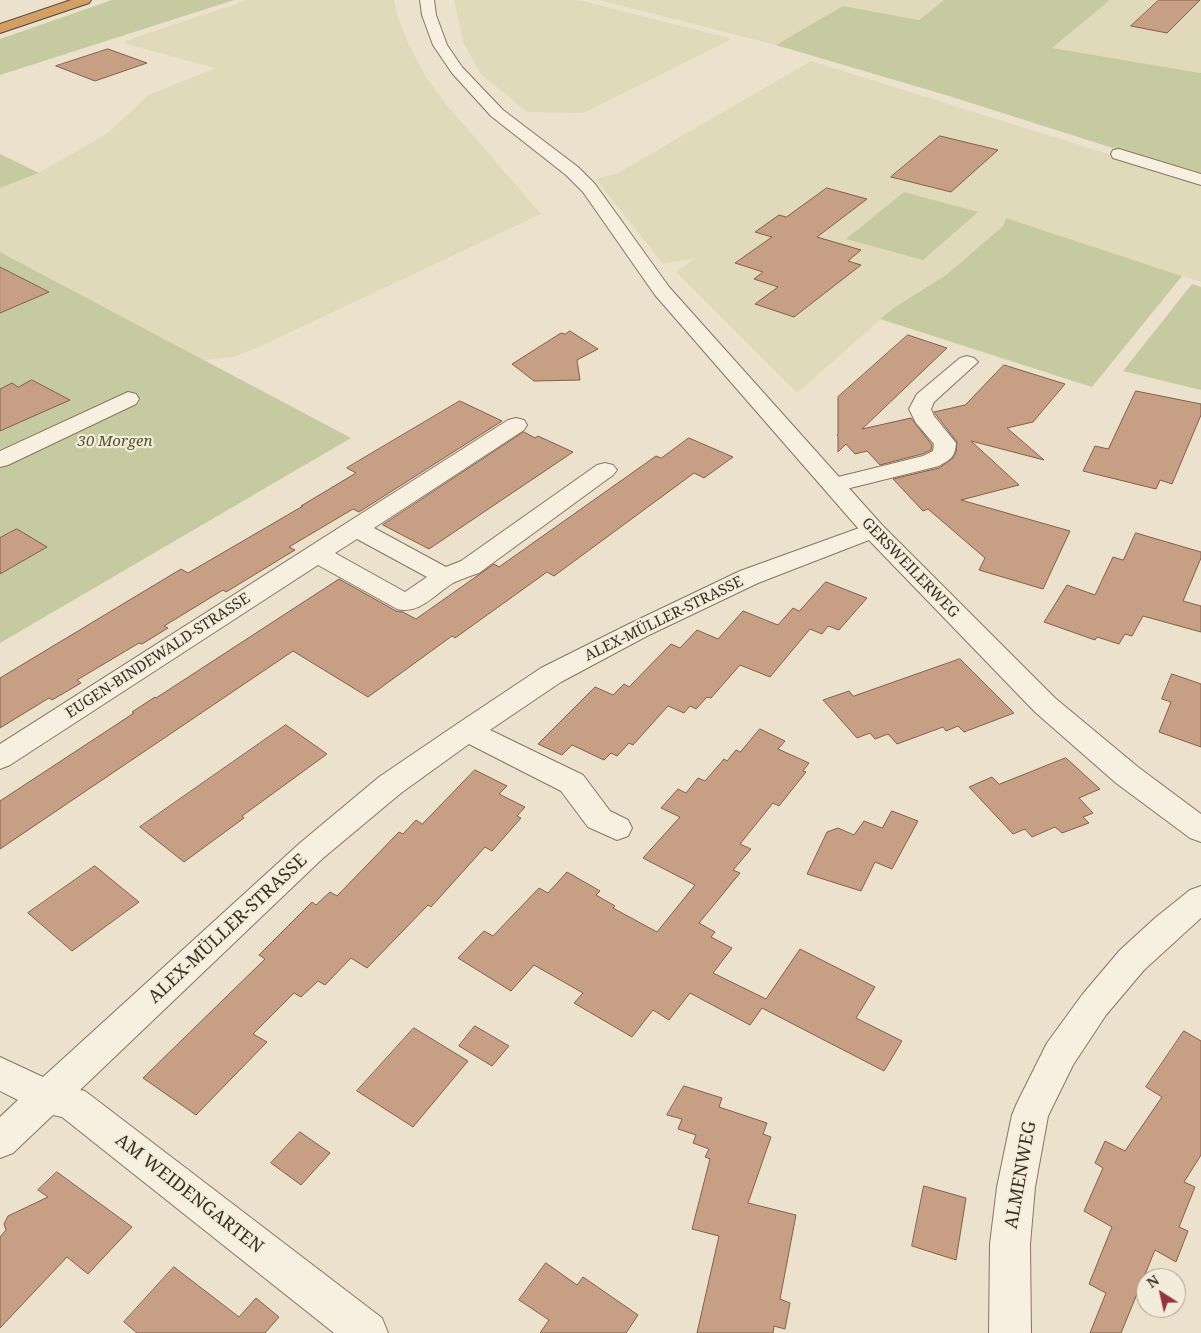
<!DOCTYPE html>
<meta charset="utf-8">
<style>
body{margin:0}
#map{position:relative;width:1201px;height:1333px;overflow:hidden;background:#ece1cc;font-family:"Noto Serif",serif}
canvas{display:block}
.north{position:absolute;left:1136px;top:1268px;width:50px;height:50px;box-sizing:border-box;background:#f4ecdb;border:1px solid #aaa091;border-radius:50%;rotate:325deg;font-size:14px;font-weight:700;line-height:20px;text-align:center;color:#3a2d23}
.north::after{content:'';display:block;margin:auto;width:18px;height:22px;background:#923639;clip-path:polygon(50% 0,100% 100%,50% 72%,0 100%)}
</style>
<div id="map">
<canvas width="1201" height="1333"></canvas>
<div class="north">N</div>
</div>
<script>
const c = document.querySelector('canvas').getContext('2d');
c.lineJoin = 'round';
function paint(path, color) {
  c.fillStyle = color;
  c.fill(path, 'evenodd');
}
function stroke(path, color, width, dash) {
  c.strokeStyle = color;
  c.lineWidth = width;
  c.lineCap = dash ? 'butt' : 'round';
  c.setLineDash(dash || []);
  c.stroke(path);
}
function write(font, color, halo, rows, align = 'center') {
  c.font = font + ' "Noto Serif",serif';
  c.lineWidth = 4.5;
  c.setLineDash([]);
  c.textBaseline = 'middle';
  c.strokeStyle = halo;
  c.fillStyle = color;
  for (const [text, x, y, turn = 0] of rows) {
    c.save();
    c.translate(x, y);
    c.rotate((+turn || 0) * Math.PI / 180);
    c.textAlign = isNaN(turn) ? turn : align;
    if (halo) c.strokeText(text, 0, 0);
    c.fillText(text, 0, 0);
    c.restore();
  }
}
const farmland = new Path2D(`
 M248,0H394L397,15L408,43L426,77L445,103L541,214L259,347L233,357L204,360L0,252V188L39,173L109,132L148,95L216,68L126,44L125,41Z
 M454,0H579L732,39L583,113L527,112L481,74L464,44Z
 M599,0H944L919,20L843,6L776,45Z
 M1110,0H1201V73L1051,48Z
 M811,61L1201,183V282L1006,218L1003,226L946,275L895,307L797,393L676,272L695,258L663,264L596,179L618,173Z`);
const green = new Path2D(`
 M112,0H234L0,75V39Z
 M944,0H1110L1052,48L1201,73V176L949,96L776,45L843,6L919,20Z
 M0,154L39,173L0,188Z
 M904,192L978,212L923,260L846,239Z
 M1006,218L1182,276L1092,387L880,319L895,307L946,275L1003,226Z
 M0,252L351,438L0,643Z
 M1192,284L1201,287V390L1123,371Z`);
const building = new Path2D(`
 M1159,0H1200L1167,33L1131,26Z
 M108,49L147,63L95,81L56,66Z
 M940,136L998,150L951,192L891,177Z
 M827,188L867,199L817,237L861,250L848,261L861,265L794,317L755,304L778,287L754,279L763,272L735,263L772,237L755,232L779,215L786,217Z
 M0,267L49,292L0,313Z
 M570,331L598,349L577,360L580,380L534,381L512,364L561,333L565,334Z
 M908,335L947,348L862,429L911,418L932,445L931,450L922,454L880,465L867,451L855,454L846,444L838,452V436L837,435L838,434V397Z
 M1004,365L1065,384L1033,422L1007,428L1044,460L971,441L1019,485L961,500L1070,531L1043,589L979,570L985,558L928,509L923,511L893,479L939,468L953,458L956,452L957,442L934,412L965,405Z
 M32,380L70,400L0,431V389L12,383L18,387Z
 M1136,391L1201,404V415L1172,484L1160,480L1156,489L1083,471L1095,446L1108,449Z
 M460,401L502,421L359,512L353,509L289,547L295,550L226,592L223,590L164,626L168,628L142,644L139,643L77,680L81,683L52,700L49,698L0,728V678L181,569L188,573L303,506H301L356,473L347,468Z
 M524,432L535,438L538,436L573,452L429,549L383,525Z
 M689,438L733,457L704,478L694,473L554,576L547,572L455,638L452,636L368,697L293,651L0,849V801L134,713L132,712L155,697L156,698L173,687L339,579L396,611L403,612L416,619L494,564L499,567L656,456L661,458Z
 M17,529L47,547L0,574V538Z
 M1136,533L1201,552V558L1183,601L1201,606V632L1143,616L1132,636L1125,634L1119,644L1097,637L1095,640L1044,622L1067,585L1095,595L1113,557L1123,560Z
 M826,582L867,598L839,630L828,626L822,634L810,629L770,677L740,665L711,698L707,697L696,709L690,706L684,713L668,706L633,745L629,743L617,756L611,753L604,760L572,745L562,755L538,744L595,687L613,695L624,684L629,687L671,644L680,648L697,630L718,639L743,611L778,625L793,608L799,611Z
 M960,659L1014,713L964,732L958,726L946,731L943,727L897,744L888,734L875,739L870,733L857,738L823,700L849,691L853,696Z
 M1172,674L1201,684V747L1159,732L1171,702L1162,699Z
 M286,725L327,754L242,816L244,818L184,862L140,827Z
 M760,729L785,741L778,749L809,763L803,771L806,772L779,806L773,803L740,844L751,849L733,870L740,873L699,923L715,932L711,937L732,948L713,973L766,999L800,949L875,987L856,1018L902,1041L884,1071L762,1008L750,1025L690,993L669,1020L653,1010L632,1037L574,1003L583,993L534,965L511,991L458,958L484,931L493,936L539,888L548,893L567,872L600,891L596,895L615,906L613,908L657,932L695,885L643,858L680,817L661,808L678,789L686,793L698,778L705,781L724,759L727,761L736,750L740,752Z
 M1066,758L1100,789L1079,798L1093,813L1083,817L1089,823L1062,833L1055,827L1032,837L1025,829L1013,834L969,787L992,777L999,784Z
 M475,770L507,786L499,794L525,807L517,816L521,818L492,851L485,847L431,907L428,905L367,968L351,958L325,985L318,981L301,997L294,993L253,1034L267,1042L196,1115L143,1078L265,959L259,955L312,902L316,905L330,892L337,896L399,832L403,834L416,820L422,824Z
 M892,811L918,821L892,869L875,862L861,891L807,874L827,832L838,828L854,835L864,821L882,828Z
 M95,866L139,902L72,951L28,913Z
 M475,1026L509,1046L492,1066L459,1046Z
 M414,1028L468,1061L413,1127L357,1091Z
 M1184,1031L1201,1041V1155L1184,1182L1195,1187L1179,1227L1188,1231L1176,1262L1155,1250L1121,1333H1090L1106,1293L1089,1284L1112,1227L1084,1211L1103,1168L1095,1163L1105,1141L1125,1151L1162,1097L1146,1087Z
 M684,1086L722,1098L719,1107L767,1123L763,1134L771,1137L748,1203L796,1215L780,1299L790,1303L785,1329L774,1326L773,1333H697L719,1236L692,1229L710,1159L705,1157L709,1149L693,1143L696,1135L678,1129L682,1119L667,1115Z
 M300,1132L330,1153L301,1185L271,1163Z
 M57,1172L132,1227L88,1274L67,1257L0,1328V1237L6,1230L4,1224L8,1216L48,1197L38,1190Z
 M924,1186L966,1198L956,1260L912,1246Z
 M546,1263L577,1285L583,1277L638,1315L626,1333H540L549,1320L519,1300Z
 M174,1267L239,1317L256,1298L279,1317L265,1333H137L124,1322Z`);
const minor = new Path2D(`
 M1119,149L1201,174V185L1113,158L1111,154L1113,150Z
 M967,356L974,358L978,362L934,402L931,409L934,416L956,443C955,457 951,459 939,466L834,492L826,490L822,485L826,480L923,456L933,451L934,444L916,423L909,409L917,394L960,358Z
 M128,392L136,394L139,399L136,404L8,465L0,467V451Z
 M516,418L524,420L527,425L524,430L374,528L446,567L461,561L597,465L605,463L613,465L617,470L613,475L479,573C470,576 461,579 453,583C435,594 419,615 397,609L318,565L10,765L0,769V744L508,420ZM357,539L427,577L405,592L335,553Z
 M873,523L882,525L885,530L882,535L758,583L647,636L561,682L490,730L583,775L610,811L628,820L632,828L628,836L617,840L588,827L561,791L469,744L401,793L322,859L80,1090L85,1091L382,1318L388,1333H334L62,1117L53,1115L13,1153L0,1158V1117L18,1100L0,1091V1057L43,1077L300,843L379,777L457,724L541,668L629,624L740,571Z
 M1201,886V918L1144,970L1106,1015L1073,1065L1048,1116L1035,1187L1030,1244L1031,1333H989L990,1244L997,1187L1012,1115L1017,1103L1047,1043L1082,995L1120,950L1155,918L1190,890Z`);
const tertiary = new Path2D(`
 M420,0H434L436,15L447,45L462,67L503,110L578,167L595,184L669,287L882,525L1055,698L1138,767L1201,814V842L1190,838L1116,783L1035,712L864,535L655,295L583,192L566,175L491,116L452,73L433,45L422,15Z`);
const motorway = new Path2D(`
 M71,0H91L89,3L0,33V24Z`);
const parkNames = [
 ["30 Morgen",115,442]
];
const streetNames = [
 ["GERSWEILERWEG",910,568,46],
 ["ALEX-MÜLLER-STRASSE",664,619,-26],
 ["EUGEN-BINDEWALD-STRASSE",158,656,-33]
];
const nearStreetnames = [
 ["ALEX-MÜLLER-STRASSE",228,929,-43],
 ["ALMENWEG",1021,1175,-80],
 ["AM WEIDENGARTEN",189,1194,38]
];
paint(farmland, '#e1daba');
paint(green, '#c6caa0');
paint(building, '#c79f85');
stroke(building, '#855f49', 1);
stroke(minor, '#887561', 2);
stroke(tertiary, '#887561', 2);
stroke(motorway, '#564334', 2);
paint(minor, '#f7efdf');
paint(tertiary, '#f7efdf');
paint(motorway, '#d2a066');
write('italic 15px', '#4b552b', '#f4ecdb', parkNames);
write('15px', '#3a2d23', '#f4ecdb', streetNames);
write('18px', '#3a2d23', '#f4ecdb', nearStreetnames);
</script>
